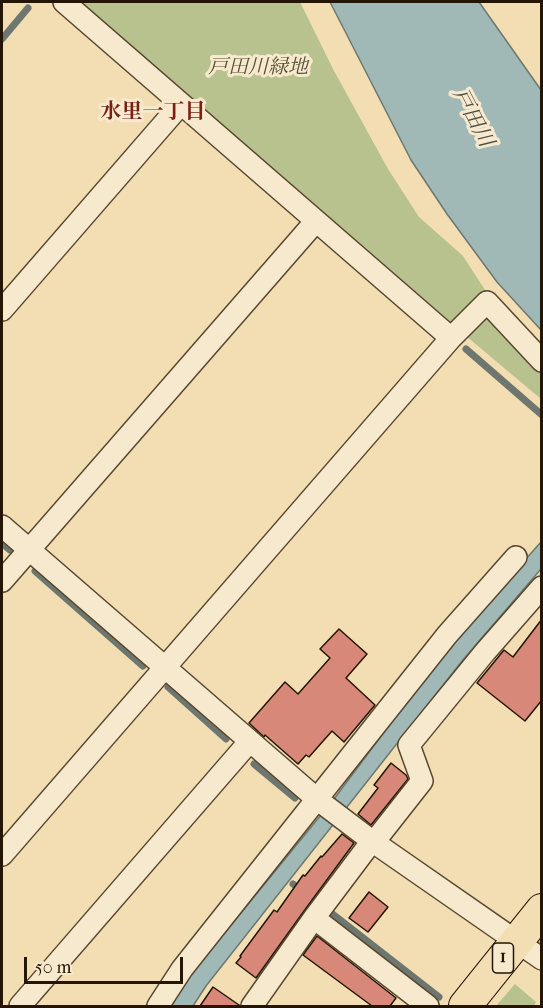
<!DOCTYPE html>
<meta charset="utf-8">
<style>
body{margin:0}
#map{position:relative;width:543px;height:1008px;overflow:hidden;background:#f3ddb2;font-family:"IM FELL French Canon",serif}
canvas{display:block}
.frame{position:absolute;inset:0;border:3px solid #241504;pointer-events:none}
.scale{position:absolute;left:24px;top:957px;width:159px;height:27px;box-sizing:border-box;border:3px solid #241504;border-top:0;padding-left:8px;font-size:18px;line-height:21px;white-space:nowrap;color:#241504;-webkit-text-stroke:4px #f7e9cd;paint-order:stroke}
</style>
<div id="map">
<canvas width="543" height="1008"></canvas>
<div class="frame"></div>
<div class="scale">50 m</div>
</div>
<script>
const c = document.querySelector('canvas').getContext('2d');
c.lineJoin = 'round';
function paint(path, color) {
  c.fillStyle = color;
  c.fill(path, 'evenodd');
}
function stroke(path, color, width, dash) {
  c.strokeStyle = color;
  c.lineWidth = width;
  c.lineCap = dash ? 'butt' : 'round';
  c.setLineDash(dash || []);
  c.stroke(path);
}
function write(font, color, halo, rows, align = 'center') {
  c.font = font + ' "IM FELL French Canon","Noto Serif JP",serif';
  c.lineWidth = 6;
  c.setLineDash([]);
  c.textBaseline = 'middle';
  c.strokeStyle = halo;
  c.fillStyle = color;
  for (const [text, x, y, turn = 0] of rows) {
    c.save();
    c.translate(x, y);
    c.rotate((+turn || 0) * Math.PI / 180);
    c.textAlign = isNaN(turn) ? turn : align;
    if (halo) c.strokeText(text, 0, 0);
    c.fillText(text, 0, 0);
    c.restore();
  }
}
const green = new Path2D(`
 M79,2H300L333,69L388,169L419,217L463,256L487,293L541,351V399L453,325Z
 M515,984L536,1002L534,1006H496Z`);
const water = new Path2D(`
 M330,2H479L541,90V330L497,282L447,214L411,160Z
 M541,542V569L462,661L206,986L193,1006H171L191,974L334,799L450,644Z`);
const stream = new Path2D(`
 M2,39L28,8
 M466,349L542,415
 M2,543L10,550
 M35,571L143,666
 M168,687L226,739
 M254,764L295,798
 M293,884L315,901
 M330,912L439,997`);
const building = new Path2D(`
 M542,619V700L525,721L477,683L504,650L513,657Z
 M339,629L367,654L346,678L375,705L344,742L332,731L309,757L306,755L298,764L265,735L264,737L249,723L285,682L298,694L330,658L320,649Z
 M391,763L406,775L408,779L371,825L358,814L378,788L374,785Z
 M342,834L354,843L304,911L256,978L236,963L241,957L240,956L274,910L277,912L303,875L305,876L321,856L322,857Z
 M369,892L388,907L368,932L349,918Z
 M317,936L396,998L390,1006H372L303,955Z
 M213,987L239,1005L240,1006H200Z`);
const minor = new Path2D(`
 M64,2L451,338
 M2,310L181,104
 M2,526L318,800L372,841L542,959
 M2,581L316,221
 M374,842L422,781L409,745L485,652L542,587
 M2,855L451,338L487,302L542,361
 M314,918L428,1006
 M20,1006L250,741
 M158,1006L182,969L447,635L516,557
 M252,1006L314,918L372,841`);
const highway = new Path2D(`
 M465,1006L542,910`);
const shields = [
 [503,958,21]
];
const shieldNames = [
 ["1",503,958]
];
const parkNames = [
 ["戸田川緑地",258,68]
];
const neighbourhoodNames = [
 ["水里一丁目",153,113]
];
const waterNames = [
 ["戸田川",472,118,62]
];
paint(green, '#b7c28f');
paint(water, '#a0b9b7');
stroke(water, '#6e776f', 1.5);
stroke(stream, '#6e776f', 7);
paint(building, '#d78878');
stroke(building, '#241504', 1.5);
stroke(minor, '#584730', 24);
stroke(highway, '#241504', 34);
stroke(minor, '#f7e9cd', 21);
stroke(highway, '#f3ddb2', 32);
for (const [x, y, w] of shields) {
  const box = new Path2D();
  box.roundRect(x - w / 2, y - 15, w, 30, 4.5);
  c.fillStyle = '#f7e9cd';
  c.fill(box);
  stroke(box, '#241504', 1.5);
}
write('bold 18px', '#241504', null, shieldNames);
write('italic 20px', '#575235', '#f7e9cd', parkNames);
write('bold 21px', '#7a1f14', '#f7e9cd', neighbourhoodNames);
write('italic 21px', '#4f4e43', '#f7e9cd', waterNames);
</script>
